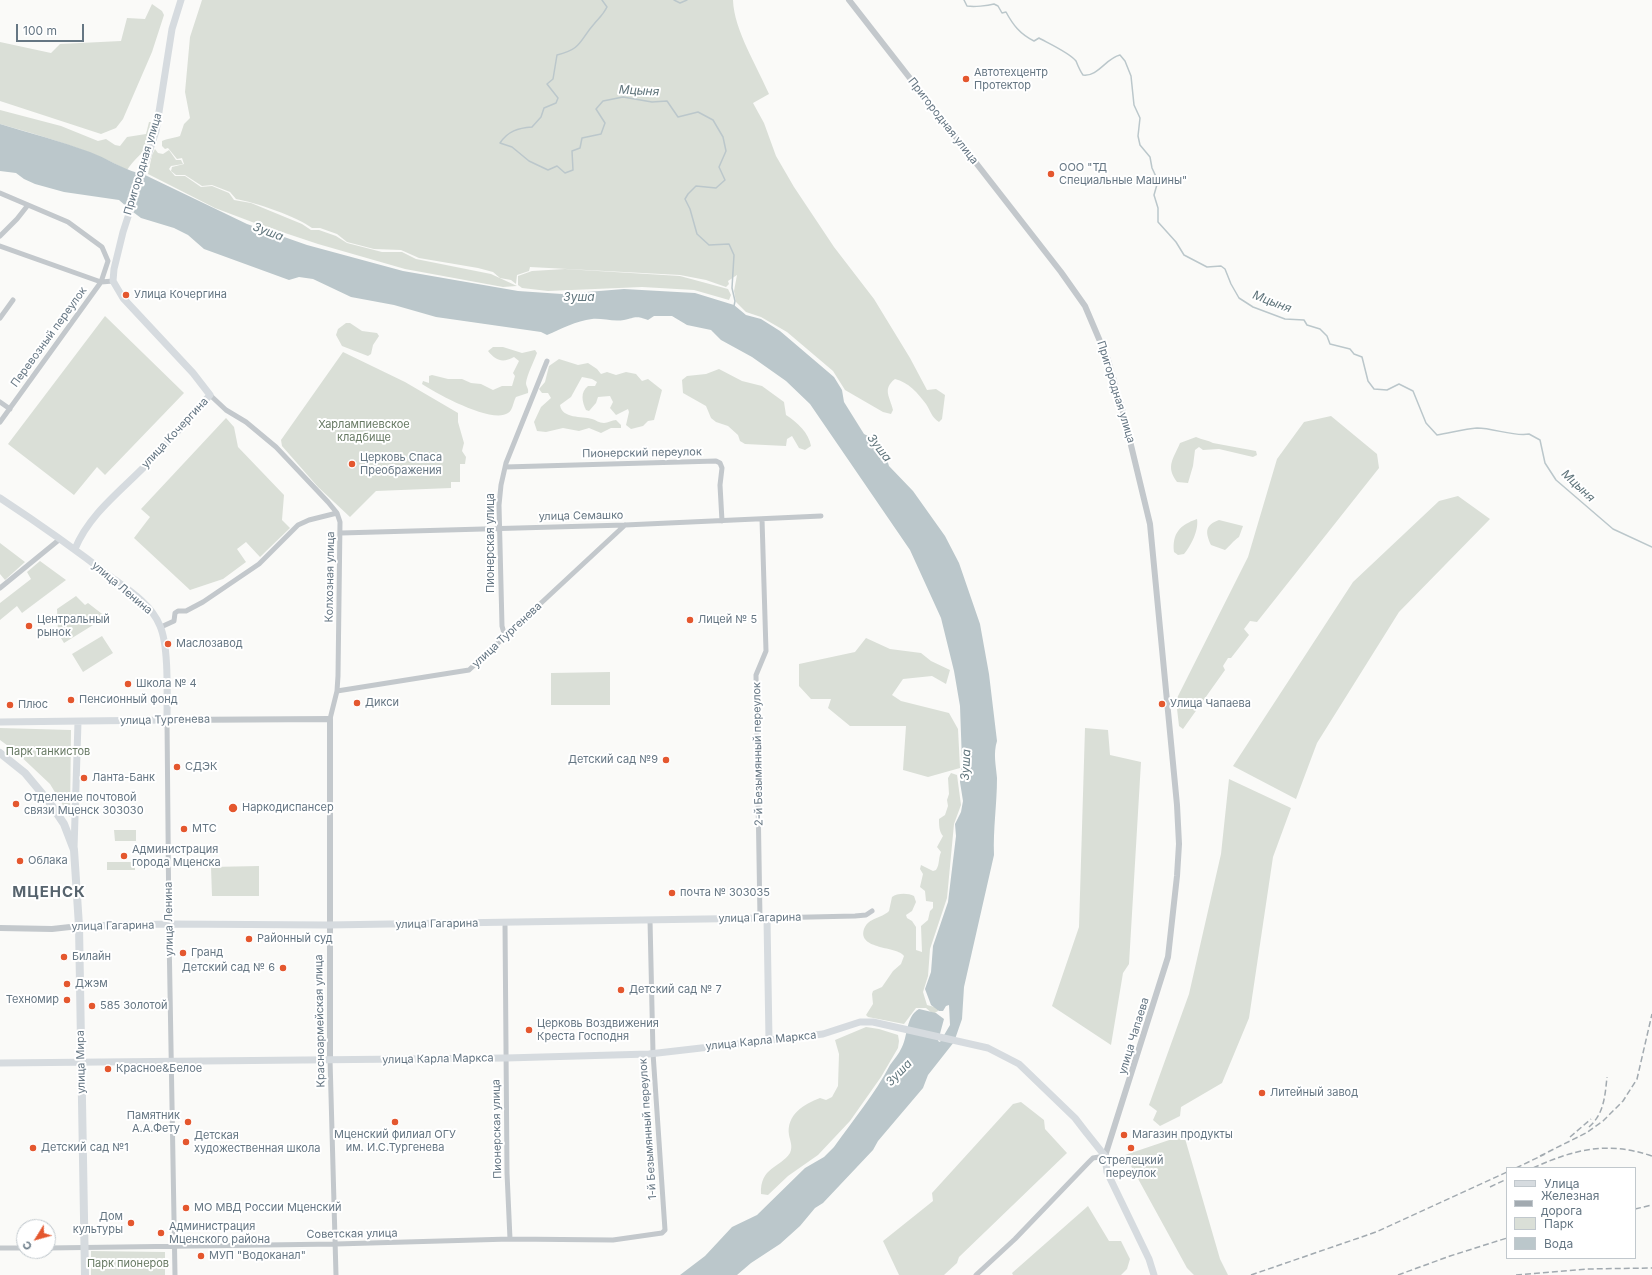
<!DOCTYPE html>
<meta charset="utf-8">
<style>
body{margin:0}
#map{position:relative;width:1652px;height:1275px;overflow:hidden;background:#fafaf8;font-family:Inter,sans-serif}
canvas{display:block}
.legend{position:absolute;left:1506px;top:1167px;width:130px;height:92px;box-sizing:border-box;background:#fff;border:1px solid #c1c8cd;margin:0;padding:5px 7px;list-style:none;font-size:12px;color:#657683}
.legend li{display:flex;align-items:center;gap:8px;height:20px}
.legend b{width:20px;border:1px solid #c1c8cd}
.north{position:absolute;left:16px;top:1219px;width:40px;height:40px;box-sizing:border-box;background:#fff;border:1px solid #c1c8cd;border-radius:50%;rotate:233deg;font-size:11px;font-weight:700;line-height:16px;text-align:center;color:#657683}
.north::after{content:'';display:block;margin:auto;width:14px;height:18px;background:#e4572e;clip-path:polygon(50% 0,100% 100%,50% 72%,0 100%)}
.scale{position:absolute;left:16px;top:24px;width:68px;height:18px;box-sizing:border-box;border:2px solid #657683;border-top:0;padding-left:5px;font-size:12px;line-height:14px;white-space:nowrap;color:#657683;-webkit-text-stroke:3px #fff;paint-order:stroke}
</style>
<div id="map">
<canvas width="1652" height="1275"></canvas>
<ul class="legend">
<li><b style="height:5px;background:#d6dbdf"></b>Улица</li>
<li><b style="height:5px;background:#a2aab0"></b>Железная дорога</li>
<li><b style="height:11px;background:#dadfd7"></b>Парк</li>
<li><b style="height:11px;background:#bbc7cb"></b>Вода</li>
</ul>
<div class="north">С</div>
<div class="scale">100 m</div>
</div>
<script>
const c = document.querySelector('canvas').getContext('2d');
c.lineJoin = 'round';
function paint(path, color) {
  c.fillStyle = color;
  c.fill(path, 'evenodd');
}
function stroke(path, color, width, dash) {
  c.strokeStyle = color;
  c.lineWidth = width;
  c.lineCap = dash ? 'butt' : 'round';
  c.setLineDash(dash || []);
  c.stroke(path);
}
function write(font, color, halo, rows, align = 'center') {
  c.font = font + ' Inter,sans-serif';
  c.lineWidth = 4;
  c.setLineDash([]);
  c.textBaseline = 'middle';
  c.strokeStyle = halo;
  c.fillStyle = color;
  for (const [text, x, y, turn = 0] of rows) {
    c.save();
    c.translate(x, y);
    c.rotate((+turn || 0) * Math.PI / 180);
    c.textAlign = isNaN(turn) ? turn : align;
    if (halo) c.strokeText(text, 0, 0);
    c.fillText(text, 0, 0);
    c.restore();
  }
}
const green = new Path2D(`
 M202,0H733C734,30 757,66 769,94L753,103L764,123L776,156L794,187L834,247L874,299L910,358L927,390L936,389L945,395L942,419L939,422C932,418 930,410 926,404C918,393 908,382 895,379C882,389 890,397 893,410L891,414L883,412L845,390L833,371L787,332L761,317L746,312L736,302L734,291L737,275L728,281L729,284L726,287L706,280L680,275L530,267L529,271L517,275L516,284L511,280L500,278L493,272L478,268L419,258L401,250L374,249L347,242L337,234L320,228H312C298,217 254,202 236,199L230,192L212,185L202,186L185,175H176L171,171L172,167L184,164L182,158L177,159L168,148L165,149L162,146V141C169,138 174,138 180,136L184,124L190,118L185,92L190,37Z
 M152,4L162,11L164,15L152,52L123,119L116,128L101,134L0,101V42L51,53L60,44L121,41L127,18L145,19Z
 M0,110L61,126L98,141L106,139L115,145L120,146L127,137L146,134L149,122H154C152,150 141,150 127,170C87,148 44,137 0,124Z
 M155,149L158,153L163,154L169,150L176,160H181L183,164L171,166L169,169L175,176H185L201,187L212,186L229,193L234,200L251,203L302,224L311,230H319L336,236L347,243L382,252H402L416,259L491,274L517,286L503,287L405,269L318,244L252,222L215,208L148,174L152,155Z
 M565,269L680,276L728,289L731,295L729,300L694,290L642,287L548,291L522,288L518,285V276L532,271Z
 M105,316L184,393L105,475L97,467L74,495L8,444Z
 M346,323H350L362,331L377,333L379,336L373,345L371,354L368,356L342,346L336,335L338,329Z
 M493,347H503L522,353L535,350L537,353C534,361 527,375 526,383C526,387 529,388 528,393L516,397C513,402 513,410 508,413C492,424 437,394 422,384L423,381L429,383V376L432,375L448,379H462L471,383L481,384L493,390L502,386H512L515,376L513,373L519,361L514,357C503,363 496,361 488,351Z
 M343,352L405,382L458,413V422L464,443L462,451L466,457L465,464H460V482H451V488L376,491L350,517L318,487L282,446L281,440Z
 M559,359L578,365L588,363L597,369L601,374L607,372L616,375L626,372L636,374L642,381L648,379L662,390L654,420L648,421L643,426L631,429L626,425L629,412L628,409L616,415L610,408L613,402L610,396L598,397L596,403L589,411L586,410C582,402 580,392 588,386H595L597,382L592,379L582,377L571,397L560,405C562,419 582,416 592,419C596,420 599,423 604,423C608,423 612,420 616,420L621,425V428H611L601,433L589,428L579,431L563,428L546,432L537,431L534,422L541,407L551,398L548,393H542L539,389L545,382L549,366Z
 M719,369L742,381L762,386L784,402L786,415C797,422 809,433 811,446L805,450L799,448L792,436L787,439L786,446L745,444L740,441L738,435L728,426L716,422L711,418L706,406L683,393L682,380L687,376L706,374Z
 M1331,416L1377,454L1379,468L1257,622L1250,621L1244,629L1249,635L1231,658H1228L1223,666L1225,670L1183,729L1179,726L1176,700L1248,557L1277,459L1304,422Z
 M226,418L234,427L238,447L284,495L282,520L290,528L260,557L246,542L237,549L246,562L223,579L190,590L134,538L150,517L141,509Z
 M1196,437C1202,440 1208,440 1213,443L1256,451L1257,455L1253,457L1219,449L1203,450L1199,447L1195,450L1193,466L1188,483L1177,482C1165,466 1174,458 1180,443Z
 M1458,496L1490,519L1399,612L1317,743L1296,799L1233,766L1353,582L1439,501Z
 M1197,519C1199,530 1191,546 1184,554L1178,555L1174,552C1172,533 1180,525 1197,519Z
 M1219,520L1243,526L1239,537C1233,541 1230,546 1225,550L1211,545C1205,532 1205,525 1219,520Z
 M0,543L25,562L5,580L0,574Z
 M40,561L66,580L22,613L17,606L0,620V603L31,579L27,572Z
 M76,596L85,605L88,603L106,617L64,643L58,633L57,609Z
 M102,636L113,653L83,672L72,654Z
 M866,638L890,649L921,653L931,661L950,670L946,684L932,676L903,679L892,695L901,701L949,713L958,729L960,768L928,777L903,770L906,726H850L828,708L831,699H811L799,686V664L855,652Z
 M610,672V705H551V673Z
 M0,728L71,730L70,817L50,784L15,751L0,740Z
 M1085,728L1108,730L1110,755L1141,762L1129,964L1123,973L1111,1045L1052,1006L1079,927Z
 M951,773L957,775L961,805L954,824L947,898L930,949L928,976L923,992L927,1005L938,1008V1011L933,1014L926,1008H916L904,1024L868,1017L866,1015L873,1004L872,994L873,991L882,987L893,971L901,964L904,956C898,946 857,950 864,929C869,917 881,919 889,911L892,897C897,893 908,893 914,896L916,902L912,911L906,915L907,918L912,921L916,927V950L922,952L921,926L928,920L930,911L933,908V902L926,901L925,891L920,887L923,874L920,869L921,865L933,871L936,870C940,864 938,859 941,852L937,847L943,836C939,832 939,824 939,819L945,815L948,806L947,800L949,794L948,778Z
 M1229,779L1291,808L1273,857L1249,1018L1222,1083L1181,1107L1180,1116L1160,1126L1153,1120L1157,1111L1149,1105L1189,994L1221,854Z
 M114,830H136V841H115Z
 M107,862H135V870H107Z
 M259,866V896H212L211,867Z
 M866,1027L879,1029L898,1035L899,1041L898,1048L881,1077L850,1121L818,1155L788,1176L768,1195L761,1194C760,1167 780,1168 790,1153C793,1146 790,1141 789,1135C786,1115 804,1104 820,1098L826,1100L832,1097L838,1086L839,1054L835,1040Z
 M1021,1102L1044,1120L1045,1129L1067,1153L959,1257L957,1263L944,1275H899L883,1241L933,1201L932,1193L1013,1104Z
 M1184,1135L1220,1259L1228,1275H1194L1187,1268L1125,1155Z
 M1088,1206L1109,1241H1121L1130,1259L1127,1269L1121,1275H1013L1012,1273Z
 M91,1251L165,1252V1275H91Z`);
const water = new Path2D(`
 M0,124C30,133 60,141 90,152C106,158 121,168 138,173L127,207L119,200L64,192L35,184L24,179L16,173L0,171Z
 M145,175L247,224L307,245L403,271L518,291L562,294L624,289L695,293L734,305L746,315L761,319L780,331L834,377L842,390L844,402L864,434L878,441L884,450L889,466L913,491L945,536L959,563L980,624L989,674L997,741C993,754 996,765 997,778C997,804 993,829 994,855L964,987L962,1019L954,1042L928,1075L923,1088L878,1141L873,1150L823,1203L815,1208L800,1226L780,1244L751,1263L737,1275H680L705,1256L732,1227L757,1215L805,1168L824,1157L834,1147C853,1120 875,1094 890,1065C894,1059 899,1054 902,1047C908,1035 906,1016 919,1009L936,1013L944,1019L938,1041L940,1042L950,1025L949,1005L946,1006L943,1011H939L931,1005L925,989L931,972L933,946L948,902L956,836L955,824L961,812L963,801L960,782L962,762L960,706L954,671L941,618L910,550L810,404L786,381L752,357L721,340L711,330L687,325L672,316H654L648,320C634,315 635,318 624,320C613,322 602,318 592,319C576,321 561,329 547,335L541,332L436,317L394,305L351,297L313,279L299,277L289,280L204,249L188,235L174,228L141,218L133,212Z`);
const stream = new Path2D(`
 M602,0L607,7C603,15 599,18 594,24C579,41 582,49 557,55L553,79L547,84L558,98L556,103L544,108L541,117L532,127C518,128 508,131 500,143L512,147L529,161L548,170L557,166L565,173L573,170L572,151L580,148L582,138L601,134L605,123L596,109L603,101L623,97L652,102L667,101L678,117L698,112L713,120L723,137L726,151L719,167L725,180L716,188L696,186L688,194L685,199L690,209L697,234L709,245L729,244L734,255L732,288L735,301L734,306
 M674,0L680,3L687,0
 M964,0L967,6C974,7 987,6 994,4L998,6L1002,13L1006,12C1013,25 1020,34 1034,41L1039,38C1048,43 1070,53 1076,61C1078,66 1080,71 1083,75C1098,77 1106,58 1120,55L1125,61L1131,76L1134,105L1140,118L1138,136L1140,145L1150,157L1152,168L1158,181L1154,195L1158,208V222L1176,242L1184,255L1207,267L1221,266L1225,269L1231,284L1239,298L1253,307L1285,319L1304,320L1307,325L1320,329L1327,336L1330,344L1350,349L1354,354L1362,357L1368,381L1374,389L1387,390L1399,384L1413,391L1426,423L1437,435C1450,433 1464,429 1477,428C1494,428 1514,437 1529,434L1540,440L1545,463L1556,480L1613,529L1652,547`);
const minor = new Path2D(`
 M0,193L68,222L102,247L108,261L101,282L0,422
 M0,236L17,219L28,205
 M0,246L101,282L113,281
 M0,318L13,300
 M210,395L226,410L246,422L276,447L328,502L337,513L340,522L338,676L337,691L330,719
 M0,402L10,409
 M505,467L716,461L720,463L722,468L720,485L722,521
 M341,533L625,525L821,516
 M0,588L60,539
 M161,627L174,621L175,613L178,611H186L203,602L259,564L298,525L309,520L337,513
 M505,637L502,626L499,505L501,485L506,463L547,361
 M337,691L469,670L625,525
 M167,720L169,933L175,1275
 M760,918L756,675L766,651L762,519
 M767,918L855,916L866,915L872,911
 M505,923L507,1173L510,1239
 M330,1059L336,1275
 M0,1248H24
 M48,1248L336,1244L510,1239L613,1240L662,1233L665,1230L653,1053L650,920
 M976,1275L1015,1239L1088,1163L1093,1158L1105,1156`);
const tertiary = new Path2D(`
 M849,0L1061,272L1085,306L1108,360L1123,412L1150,524L1177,805L1179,844L1177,876L1168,957L1105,1156
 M167,720L330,719V1059
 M0,928L52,929L79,926`);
const secondary = new Path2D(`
 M0,498C38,523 75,549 111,577C129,590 152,605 160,626C169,646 167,696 167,720L0,722
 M75,549C89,514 122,490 148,463C169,441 190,418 210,395L193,373L123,298L113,281L114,269L123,232L156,131L172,29L181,0
 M74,849L78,722
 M79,926L169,924L328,925L767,918L769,1040
 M0,1063L506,1058L649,1054L823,1034L860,1022H873L988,1048L1019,1064L1075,1118L1085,1131L1105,1156L1107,1172L1149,1259L1154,1275`);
const primary = new Path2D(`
 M0,753L25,773L50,803L64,824L74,850L79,926L85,1275`);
const rail = new Path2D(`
 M1589,1127C1604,1114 1605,1096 1607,1077
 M1570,1137L1591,1119
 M1540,1156L1586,1133L1603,1121L1623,1101L1637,1079L1652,1014
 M1516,1168L1545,1154
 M1533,1168C1575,1149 1607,1141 1652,1156
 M1490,1187L1507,1179
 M1635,1209L1652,1205
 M1251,1275L1376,1232L1507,1172
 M1398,1275L1450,1256L1507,1238
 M1516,1275L1587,1269L1652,1268`);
const markers = [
 [966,79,4,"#e4572e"],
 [1051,174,4,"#e4572e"],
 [126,295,4,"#e4572e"],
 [352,464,4,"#e4572e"],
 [690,620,4,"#e4572e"],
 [29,626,4,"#e4572e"],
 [168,644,4,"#e4572e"],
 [128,684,4,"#e4572e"],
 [71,700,4,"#e4572e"],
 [357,703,4,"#e4572e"],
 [1162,704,4,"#e4572e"],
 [10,705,4,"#e4572e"],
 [666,760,4,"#e4572e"],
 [177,767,4,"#e4572e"],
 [84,778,4,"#e4572e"],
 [16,804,4,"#e4572e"],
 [233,808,5,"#e4572e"],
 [184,829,4,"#e4572e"],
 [124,856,4,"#e4572e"],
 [20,861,4,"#e4572e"],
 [672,893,4,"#e4572e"],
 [249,939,4,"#e4572e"],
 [183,953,4,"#e4572e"],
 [64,957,4,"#e4572e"],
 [283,968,4,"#e4572e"],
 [67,984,4,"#e4572e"],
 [621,990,4,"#e4572e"],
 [67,1000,4,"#e4572e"],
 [92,1006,4,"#e4572e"],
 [529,1030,4,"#e4572e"],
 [108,1069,4,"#e4572e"],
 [1262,1093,4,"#e4572e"],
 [188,1122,4,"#e4572e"],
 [395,1122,4,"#e4572e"],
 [1124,1135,4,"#e4572e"],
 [186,1142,4,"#e4572e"],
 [33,1148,4,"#e4572e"],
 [1131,1148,4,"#e4572e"],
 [186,1208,4,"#e4572e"],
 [131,1223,4,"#e4572e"],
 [161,1233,4,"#e4572e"],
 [201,1256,4,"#e4572e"]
];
const poiNames = [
 ["Автотехцентр",974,73],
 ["Протектор",974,86],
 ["ООО \"ТД",1059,168],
 ["Специальные Машины\"",1059,181],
 ["Улица Кочергина",134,295],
 ["Церковь Спаса",360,458],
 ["Преображения",360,471],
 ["Центральный",37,620],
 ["рынок",37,633],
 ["Лицей № 5",698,620],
 ["Маслозавод",176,644],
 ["Школа № 4",136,684],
 ["Пенсионный фонд",79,700],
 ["Дикси",365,703],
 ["Улица Чапаева",1170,704],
 ["Плюс",18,705],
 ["Детский сад №9",658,760,"right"],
 ["СДЭК",185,767],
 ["Ланта-Банк",92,778],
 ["Отделение почтовой",24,798],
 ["связи Мценск 303030",24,811],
 ["Наркодиспансер",242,808],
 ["МТС",192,829],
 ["Администрация",132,850],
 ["города Мценска",132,863],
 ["Облака",28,861],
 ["почта № 303035",680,893],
 ["Районный суд",257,939],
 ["Гранд",191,953],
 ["Билайн",72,957],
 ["Детский сад № 6",275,968,"right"],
 ["Джэм",75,984],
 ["Детский сад № 7",629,990],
 ["Техномир",59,1000,"right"],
 ["585 Золотой",100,1006],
 ["Церковь Воздвижения",537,1024],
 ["Креста Господня",537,1037],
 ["Красное&Белое",116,1069],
 ["Литейный завод",1270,1093],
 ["Памятник",180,1116,"right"],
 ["А.А.Фету",180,1129,"right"],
 ["Мценский филиал ОГУ",395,1135,"center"],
 ["им. И.С.Тургенева",395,1148,"center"],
 ["Магазин продукты",1132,1135],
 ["Детская",194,1136],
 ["художественная школа",194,1149],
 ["Детский сад №1",41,1148],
 ["Стрелецкий",1131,1161,"center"],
 ["переулок",1131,1174,"center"],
 ["МО МВД России Мценский",194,1208],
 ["Дом",123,1217,"right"],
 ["культуры",123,1230,"right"],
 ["Администрация",169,1227],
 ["Мценского района",169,1240],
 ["МУП \"Водоканал\"",209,1256]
];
const streetNames = [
 ["Пригородная улица",943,121,52],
 ["Пригородная улица",143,164,-73],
 ["Перевозный переулок",49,337,-54],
 ["Пригородная улица",1116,392,73],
 ["улица Кочергина",175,433,-47],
 ["Пионерский переулок",642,453,-1],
 ["улица Семашко",581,516,-1],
 ["Пионерская улица",491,543,-90],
 ["Колхозная улица",330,577,-89],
 ["улица Ленина",122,588,40],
 ["улица Тургенева",507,635,-43],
 ["улица Тургенева",165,720,-1],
 ["2-й Безымянный переулок",758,754,-91],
 ["улица Гагарина",760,918,-1],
 ["улица Ленина",169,919,-91],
 ["улица Гагарина",437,924,-1],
 ["улица Гагарина",113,926,-1],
 ["Красноармейская улица",320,1021,-91],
 ["улица Чапаева",1134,1036,-73],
 ["улица Карла Маркса",761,1041,-6],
 ["улица Карла Маркса",438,1059,-1],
 ["улица Мира",81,1062,-91],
 ["Пионерская улица",497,1129,-91],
 ["1-й Безымянный переулок",648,1129,-94],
 ["Советская улица",352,1234,-1]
];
const parkNames = [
 ["Харлампиевское",364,425],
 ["кладбище",364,438],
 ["Парк танкистов",48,752],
 ["Парк пионеров",128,1264]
];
const waterNames = [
 ["Мцыня",639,91,3],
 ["Зуша",268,232,21],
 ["Зуша",579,297],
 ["Мцыня",1272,302,21],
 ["Зуша",879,448,53],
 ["Мцыня",1578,486,43],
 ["Зуша",966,765,-87],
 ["Зуша",899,1073,-46]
];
const districtNames = [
 ["МЦЕНСК",49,892]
];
paint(green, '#dadfd7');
paint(water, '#bbc7cb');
stroke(stream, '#bbc7cb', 1.5);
stroke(minor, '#c3c8cc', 5);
stroke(tertiary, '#c3c8cc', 6);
stroke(secondary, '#d6dbdf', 7);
stroke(primary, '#d6dbdf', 8);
stroke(rail, '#a2aab0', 1.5, [6, 3]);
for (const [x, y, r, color] of markers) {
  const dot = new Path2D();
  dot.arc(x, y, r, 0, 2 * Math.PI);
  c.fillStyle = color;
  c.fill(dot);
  stroke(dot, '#fff', 1.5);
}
write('11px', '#657683', '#fff', poiNames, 'left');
write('11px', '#657683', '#fff', streetNames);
write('11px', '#687a64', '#fff', parkNames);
write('italic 12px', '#60757c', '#fff', waterNames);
c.letterSpacing = '1px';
write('bold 15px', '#57646e', '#fff', districtNames);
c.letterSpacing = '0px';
</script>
